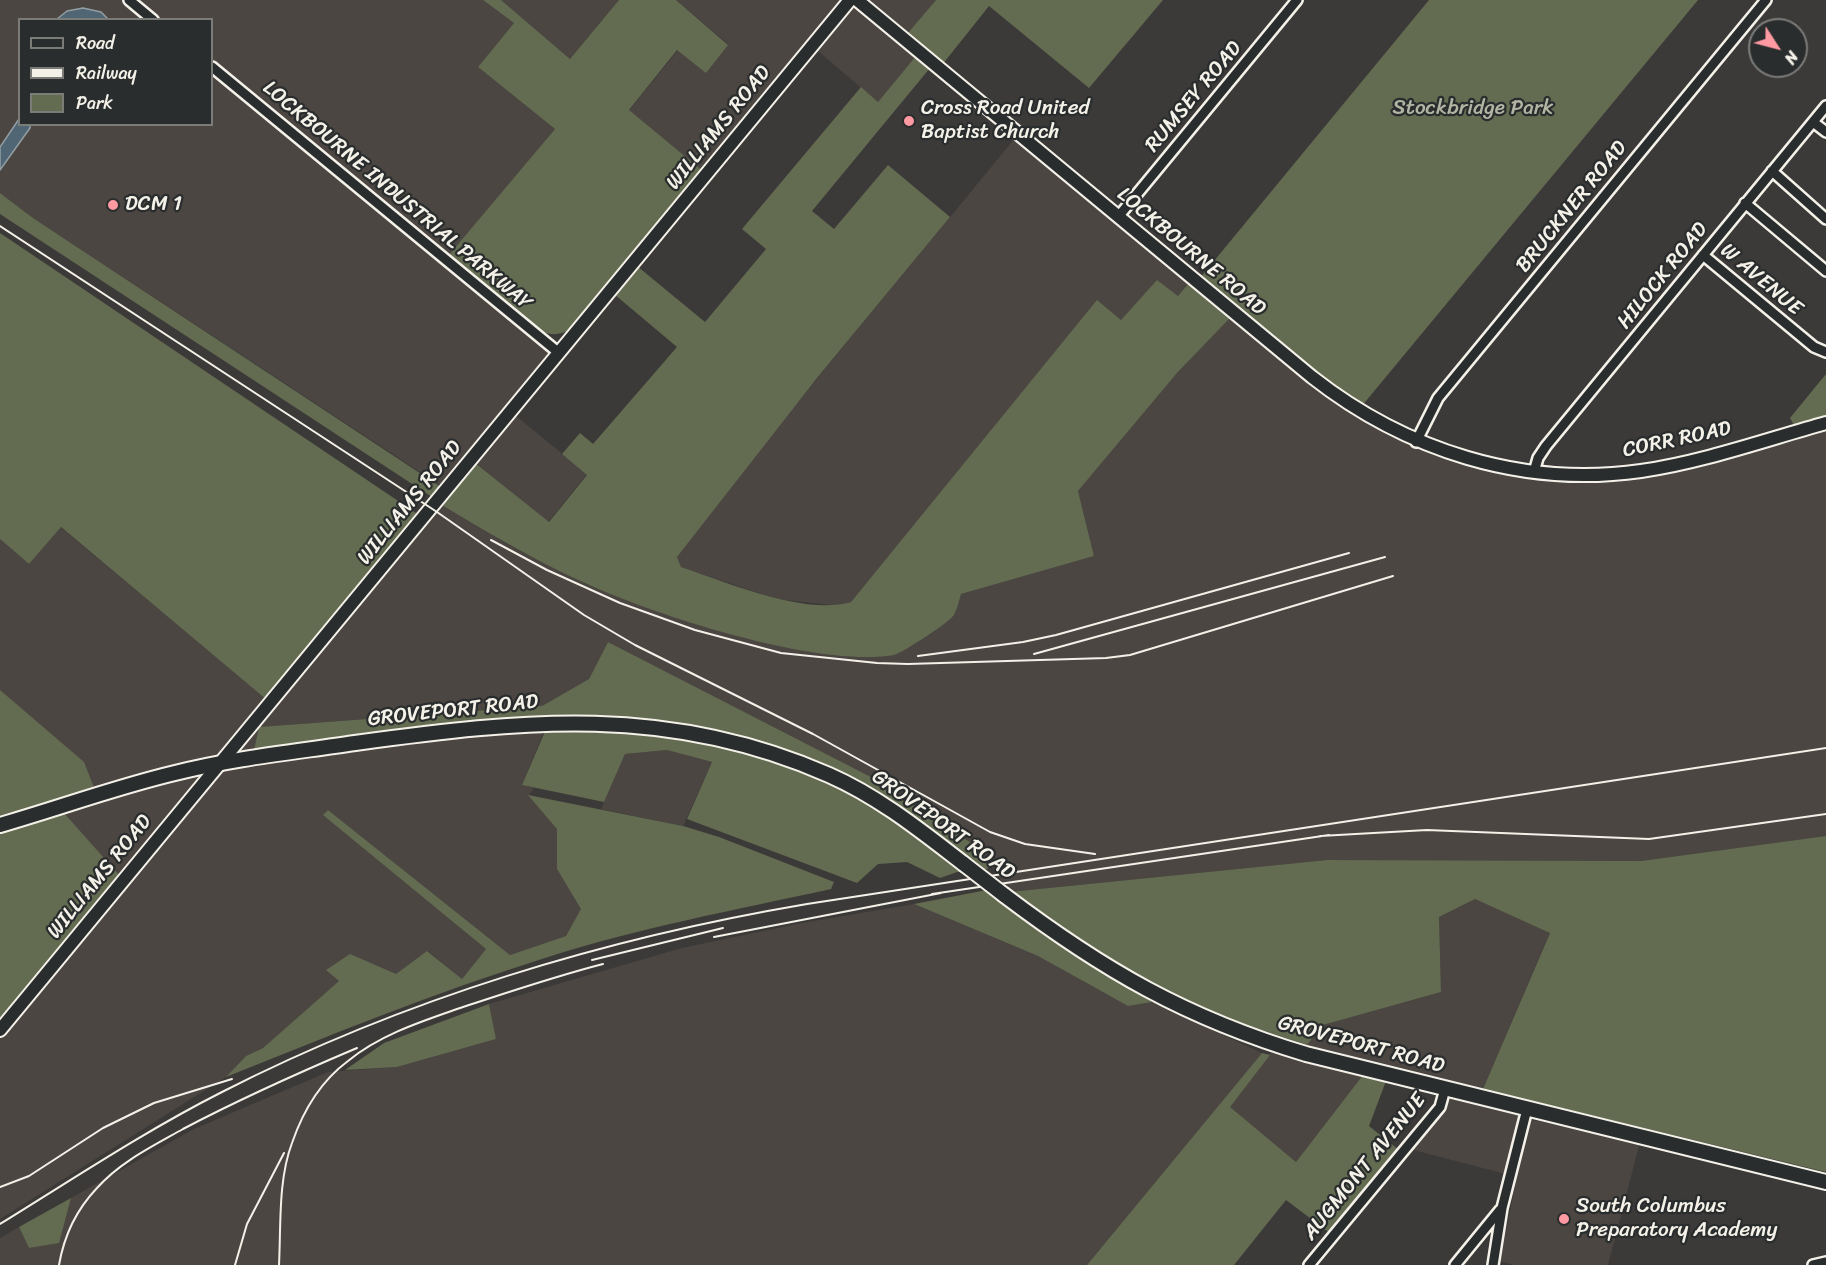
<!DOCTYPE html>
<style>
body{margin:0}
#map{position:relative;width:1826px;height:1265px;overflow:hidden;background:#3c3a38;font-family:Sriracha,sans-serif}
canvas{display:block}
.legend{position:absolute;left:18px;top:18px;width:195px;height:108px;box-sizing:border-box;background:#2a2d2e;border:2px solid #7b7b78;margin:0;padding:8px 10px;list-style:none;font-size:18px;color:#f4f1e8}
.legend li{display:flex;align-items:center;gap:12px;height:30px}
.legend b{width:30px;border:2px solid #7b7b78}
.north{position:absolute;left:1748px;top:18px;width:60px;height:60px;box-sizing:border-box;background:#2a2d2e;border:2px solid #7b7b78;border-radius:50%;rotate:126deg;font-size:16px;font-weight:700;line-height:24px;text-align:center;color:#f4f1e8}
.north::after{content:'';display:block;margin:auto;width:21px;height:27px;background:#ff9aa2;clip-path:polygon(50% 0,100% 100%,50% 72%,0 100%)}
</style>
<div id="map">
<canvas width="1826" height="1265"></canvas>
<ul class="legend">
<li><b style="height:8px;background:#2a2d2e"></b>Road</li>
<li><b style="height:8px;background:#f4f1e8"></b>Railway</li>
<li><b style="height:16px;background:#636b51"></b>Park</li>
</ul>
<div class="north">N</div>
</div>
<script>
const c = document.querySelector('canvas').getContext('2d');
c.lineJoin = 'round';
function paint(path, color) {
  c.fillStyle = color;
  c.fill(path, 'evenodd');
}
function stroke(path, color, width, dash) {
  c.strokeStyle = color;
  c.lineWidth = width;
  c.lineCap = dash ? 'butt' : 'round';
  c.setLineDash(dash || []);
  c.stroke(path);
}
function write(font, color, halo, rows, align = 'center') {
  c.font = font + ' Sriracha,sans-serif';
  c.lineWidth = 4.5;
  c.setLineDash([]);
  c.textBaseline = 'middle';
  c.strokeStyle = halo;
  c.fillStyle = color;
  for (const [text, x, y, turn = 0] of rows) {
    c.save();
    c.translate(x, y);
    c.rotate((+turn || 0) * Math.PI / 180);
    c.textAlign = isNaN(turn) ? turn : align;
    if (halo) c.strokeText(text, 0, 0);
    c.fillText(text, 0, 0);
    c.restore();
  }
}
const built = new Path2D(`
 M0,0H483L514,23L478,67L555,129L450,255L558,344L505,407L587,474L548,522L475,462L449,491L33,218L0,193ZM20,20H212V124H20Z
 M501,0H619L570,59Z
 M676,0H936L907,34L923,48L878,102L811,45L704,172L629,111L678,50L728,44Z
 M1016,137L1189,283L1178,296L1157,281L1121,320L1097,301L851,602L840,606L777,599L681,567L677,557L773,432Z
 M1230,318L1314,389L1385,434L1480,469L1530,478L1604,479L1826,429V836L1641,861L1327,860L1009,892L979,848L869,776L608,642L589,679L542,706L259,727L254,750L449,724L550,716L522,785L534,788L529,795L558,829L557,869L582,909L566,936L510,955L328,810L324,815L486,949L462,979L428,951L396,974L327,970L339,981L263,1048L246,1056L226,1077L0,1219V539L29,564L60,527L267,699L419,515L429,522L440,504L507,544L588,585L678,618L742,637L854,657L953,617L961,594L1094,556L1078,491L1177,373Z
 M667,750L712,762L683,826L601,809L625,754Z
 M1475,899L1550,932L1483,1089L1537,1102L1532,1120L1640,1142L1608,1265H1514L1500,1261L1517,1177L1410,1149L1450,1098L1363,1075L1296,1162L1229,1107L1283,1037L1307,1045L1323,1025L1441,992L1439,917Z
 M914,904L1038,956L1128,1006L1152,1002L1262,1053L1087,1265H0V1238L19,1227L29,1248L58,1243L71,1198L194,1129L328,1072L397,1067L496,1039L489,1004L682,948L802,923Z`);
const green = new Path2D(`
 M483,0H501L570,59L619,0H676L728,45L706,73L677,50L629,110L704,172L570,330C559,335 551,336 540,330L449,255L555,129L478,67L514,23Z
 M936,0H1163L1089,88L989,6L942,65L907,34Z
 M1429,0H1698L1361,407L1342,395L1200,278Z
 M916,56L930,68L812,211L834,229L888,165L950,217L817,378L677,557L681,567C727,582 804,616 851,602L1097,300L1121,320L1157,280L1178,296L1189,283L1230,318L1177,373L1078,491L1094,556L961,594C959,601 957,609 954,615C950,622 902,653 894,655C817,668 658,616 587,584C536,561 488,533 440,504L474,462L549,522L587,475L562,454L580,433L593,444L677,347L614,294L637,266L705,322L766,249L742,229L861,87L878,102Z
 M0,193L33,218L441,487L432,497L0,214Z
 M0,233L419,515L267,700L61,527L29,564L0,539Z
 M1826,374V418L1795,427L1790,418Z
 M608,642L869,776L979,848L992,867L984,870L873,789L815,760L769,744L691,726L630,718L550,716L449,724L254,750L259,727L542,706L589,679Z
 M0,690L84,762L95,790L0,818Z
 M546,729C654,729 768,745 865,800C899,819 930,846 960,871L940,878L907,862L878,864L857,883L687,819L712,762L667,750L625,754L604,802L522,785Z
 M528,795L683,826L719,837L834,882L831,889C735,910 638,928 545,958C436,992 331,1035 226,1077L246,1056L263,1048L339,981L326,970L350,954L396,974L427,951L462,979L486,949L323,815L328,810L510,955L566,936L581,909L557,869V829Z
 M63,812L121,877L0,1024V832Z
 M1826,836V1172L1483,1089L1550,933L1475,899L1439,917L1441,992L1323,1025L1307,1045C1265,1031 1223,1018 1183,1000C1120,973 1064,932 1009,892L1327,860L1641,861Z
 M987,890L1072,954L1152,1002L1128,1006L1038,956L914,904Z
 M489,1004L496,1039L397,1067L345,1070L384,1043Z
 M1262,1053L1270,1055L1230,1107L1296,1162L1363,1075L1386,1081L1369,1126L1399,1150L1331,1234L1286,1200L1234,1265H1087Z
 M71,1198L59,1243L29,1248L19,1227Z`);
const water = new Path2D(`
 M83,8L101,12L108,19H57L67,11Z
 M19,119L20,124L30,125V128L0,170V147Z`);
const street = new Path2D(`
 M129,0L153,20
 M212,67L559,353
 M1813,122L1826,132
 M1772,171L1826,219
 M1745,203L1826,271
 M1118,217L1297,0
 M1703,255L1814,347L1826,352
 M1416,442L1438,398L1766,0
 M1534,472L1538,458L1546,446L1826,106
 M1309,1265L1440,1107L1445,1089
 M1455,1265L1500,1210
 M1493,1265L1502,1208L1527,1109
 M1813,1265L1826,1262`);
const secondary = new Path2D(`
 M857,0L1312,377C1405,450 1522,488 1641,471C1703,462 1765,440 1826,423
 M0,1030L850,0`);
const primary = new Path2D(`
 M0,825C59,808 116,787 175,773C234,758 295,752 355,743C524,720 668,704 829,775C879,797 921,831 964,864
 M1004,895C1103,970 1186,1018 1306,1054L1826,1182`);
const rail = new Path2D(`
 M0,226L437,512L584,615L635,645L813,734L990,832L1025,844L1095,854
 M491,540L547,570L620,603L695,630L781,653L877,663L908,664L1106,658L1130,655L1393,576
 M1034,654L1385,557
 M918,656L1023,642L1056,635L1349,553
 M1320,836L1427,830L1649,839L1826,814
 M932,894L1329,835
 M714,937L941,893
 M592,960L723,928
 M0,1187L29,1176L103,1128L154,1103L232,1079
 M0,1224C73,1179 145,1131 222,1092C404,999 606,938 807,904L1826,748
 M59,1265C64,1236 77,1209 97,1188C120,1162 153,1146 183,1129C240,1099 298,1073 357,1048
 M235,1265L247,1224L284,1153
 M279,1265C281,1226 278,1180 292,1143C303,1111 321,1081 348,1061C381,1034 423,1021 463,1007C509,992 556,976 603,964`);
const primaryBridge = new Path2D(`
 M964,864L1004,895`);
const markers = [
 [909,121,6,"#ff9aa2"],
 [113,205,6,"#ff9aa2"],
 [1564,1219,6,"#ff9aa2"]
];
const streetNames = [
 ["RUMSEY ROAD",1194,97,-50],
 ["WILLIAMS ROAD",719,128,-51],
 ["LOCKBOURNE INDUSTRIAL PARKWAY",397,196,40],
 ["BRUCKNER ROAD",1572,207,-51],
 ["LOCKBOURNE ROAD",1191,252,40],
 ["HILOCK ROAD",1663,276,-51],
 ["W AVENUE",1761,280,40],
 ["CORR ROAD",1677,440,-12],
 ["WILLIAMS ROAD",410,503,-51],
 ["GROVEPORT ROAD",453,711,-6],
 ["GROVEPORT ROAD",943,825,36],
 ["WILLIAMS ROAD",100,877,-51],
 ["GROVEPORT ROAD",1361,1045,15],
 ["AUGMONT AVENUE",1365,1167,-51]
];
const poiNames = [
 ["Cross Road United",921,109],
 ["Baptist Church",921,133],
 ["DCM 1",125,205],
 ["South Columbus",1576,1207],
 ["Preparatory Academy",1576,1231]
];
const parkNames = [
 ["Stockbridge Park",1473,109]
];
paint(built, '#4c4642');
paint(green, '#636b51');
paint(water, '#516675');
stroke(water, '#929ea3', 1.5);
stroke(street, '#f4f1e8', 14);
stroke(secondary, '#f4f1e8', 16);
stroke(primary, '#f4f1e8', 18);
stroke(street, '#2a2d2e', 9);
stroke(secondary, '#2a2d2e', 12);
stroke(primary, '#2a2d2e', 14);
stroke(rail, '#f4f1e8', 2);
stroke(primaryBridge, '#f4f1e8', 18, []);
stroke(primaryBridge, '#2a2d2e', 14);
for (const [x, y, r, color] of markers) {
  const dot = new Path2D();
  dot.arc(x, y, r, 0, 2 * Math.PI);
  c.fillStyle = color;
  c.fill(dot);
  stroke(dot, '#2a2d2e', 2);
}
write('21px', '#f4f1e8', '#2a2d2e', streetNames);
write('21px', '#f4f1e8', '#2a2d2e', poiNames, 'left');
write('21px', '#b3b5a4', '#2a2d2e', parkNames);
</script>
